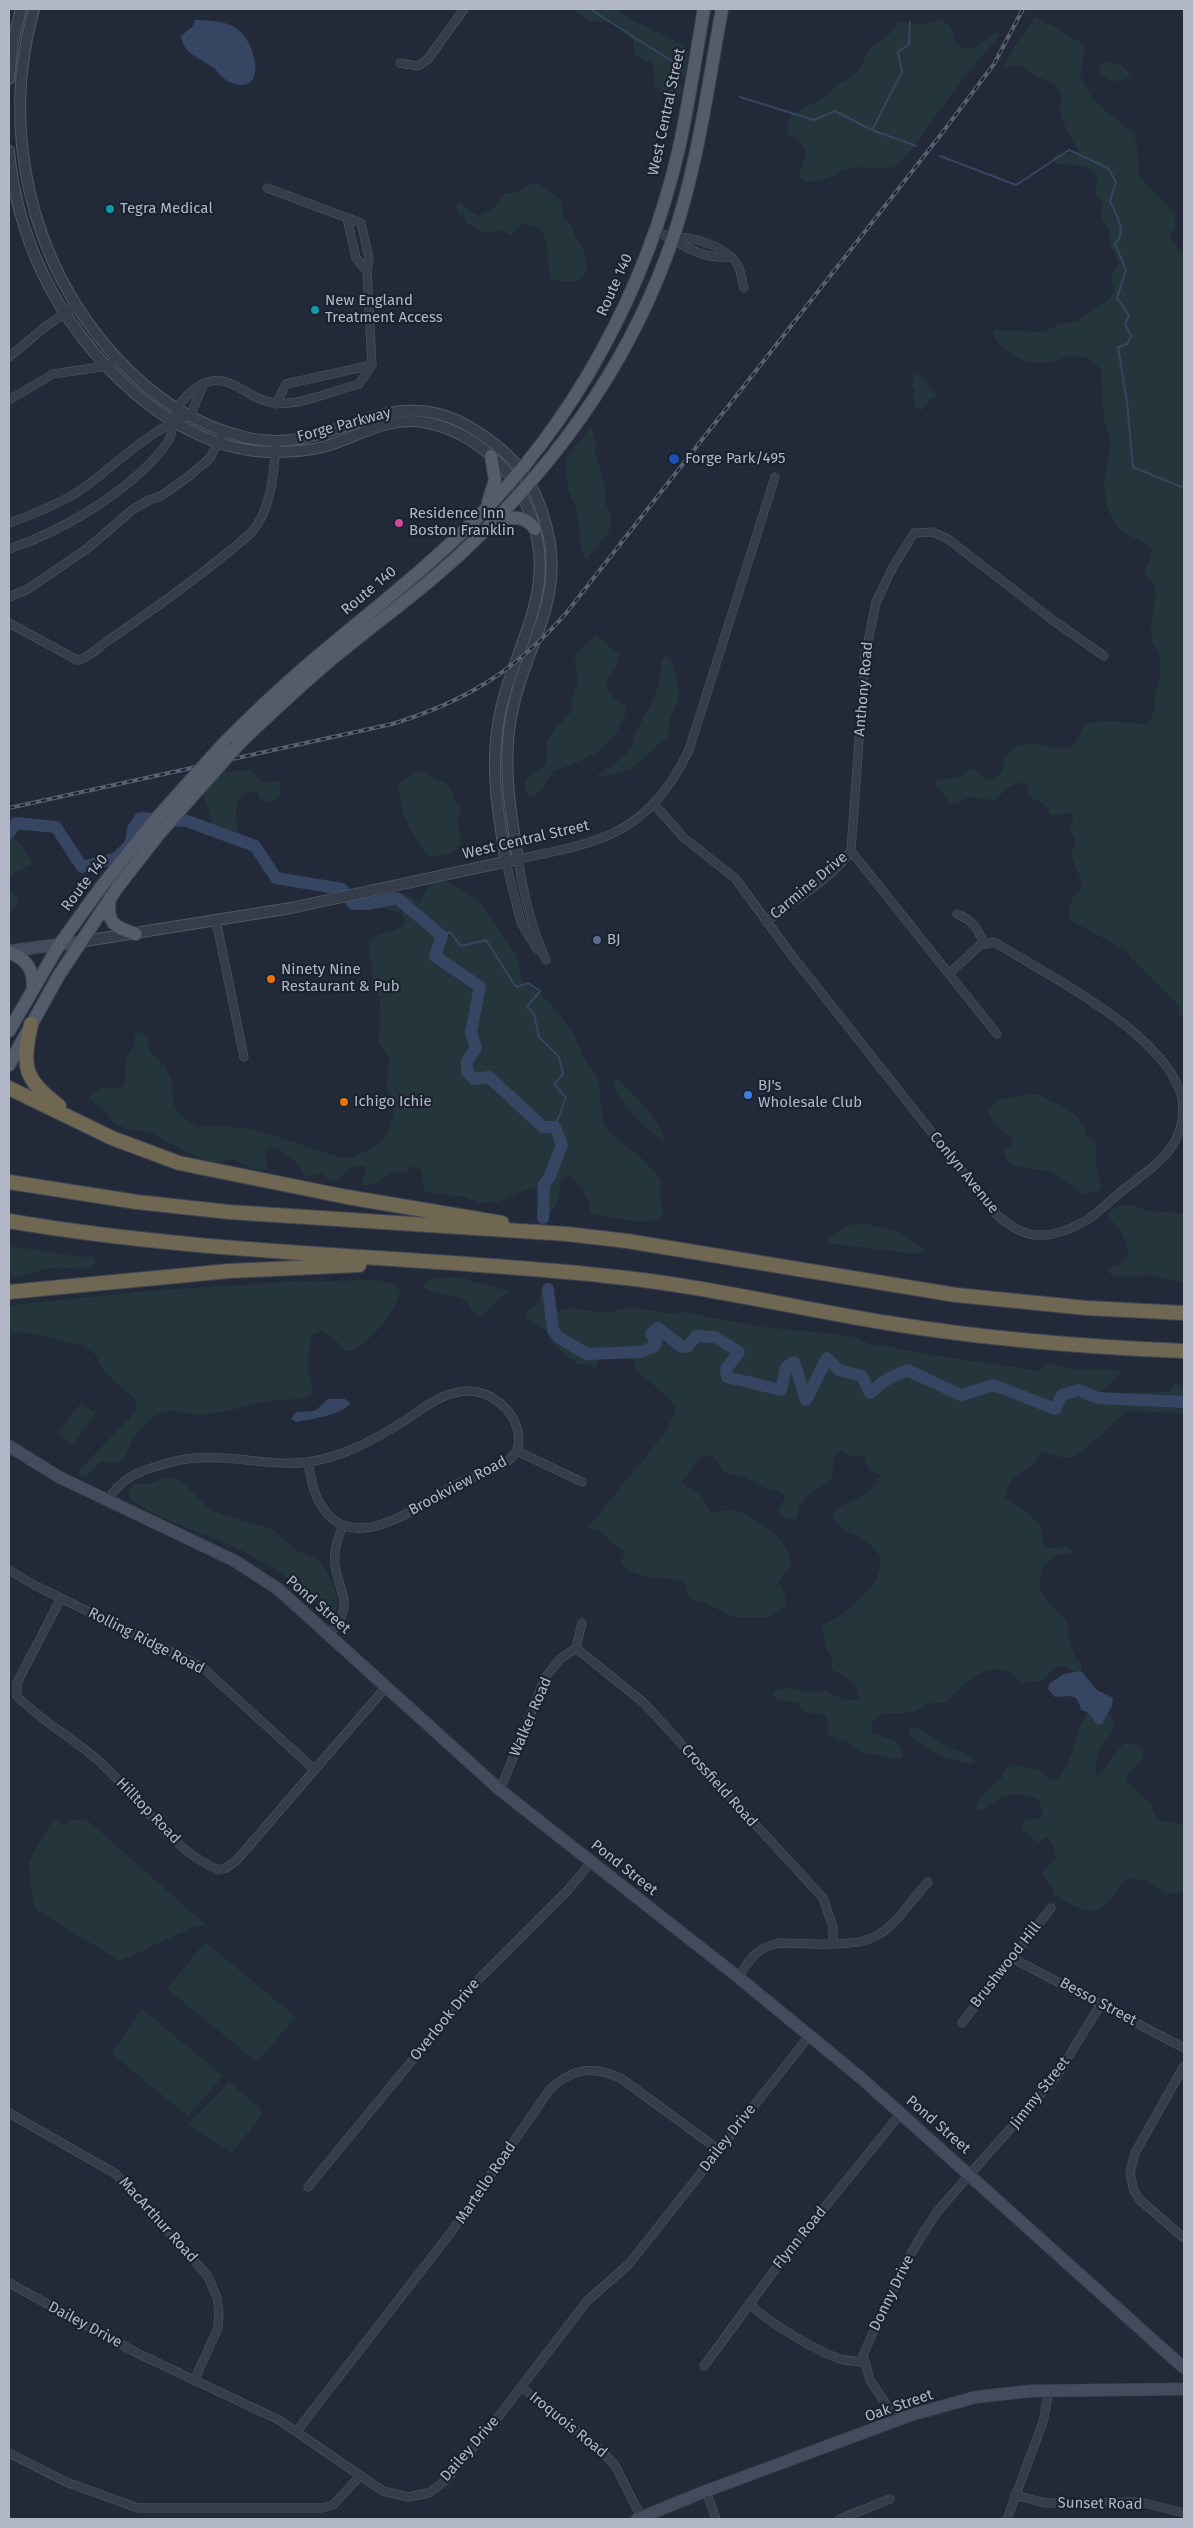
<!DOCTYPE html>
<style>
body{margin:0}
#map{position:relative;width:1193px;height:2528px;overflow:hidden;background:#222a3a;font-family:"Fira Sans",sans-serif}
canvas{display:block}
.frame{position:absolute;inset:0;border:10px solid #b1b7c6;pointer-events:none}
</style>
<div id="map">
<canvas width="1193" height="2528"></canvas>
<div class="frame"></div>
</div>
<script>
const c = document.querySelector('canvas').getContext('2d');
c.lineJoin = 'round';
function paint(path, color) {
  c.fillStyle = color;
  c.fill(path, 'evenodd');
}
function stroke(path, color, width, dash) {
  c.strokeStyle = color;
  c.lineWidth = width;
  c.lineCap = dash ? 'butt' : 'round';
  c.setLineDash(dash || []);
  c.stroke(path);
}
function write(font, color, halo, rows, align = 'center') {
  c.font = font + ' "Fira Sans",sans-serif';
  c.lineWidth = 4.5;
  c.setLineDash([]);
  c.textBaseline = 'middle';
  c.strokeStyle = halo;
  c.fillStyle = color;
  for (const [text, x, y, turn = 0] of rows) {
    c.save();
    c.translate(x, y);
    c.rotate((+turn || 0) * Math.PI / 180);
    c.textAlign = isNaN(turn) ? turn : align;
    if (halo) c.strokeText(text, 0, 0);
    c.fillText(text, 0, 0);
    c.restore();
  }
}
const green = new Path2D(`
 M572,9H617L628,18L683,45L689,53L685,75L679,79L682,91L679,95L673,98L663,94L655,87L653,63L635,56L633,40L612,21L591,22Z
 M1036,17L1085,45L1080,74L1082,80L1093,100L1134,134C1138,148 1138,164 1140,178L1175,213V227L1169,235L1184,256V1020L1180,1014L1178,1005L1132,959L1127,951L1072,921C1063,907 1075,895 1083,885L1071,855L1076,842L1070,828L1073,821L1072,815L1067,812L1060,815H1051L1043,803L1029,797L1027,793L1029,784C1016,778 1004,793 994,800L969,797L956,804L950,803L946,796L936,786L937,780L960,777L969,768L979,772L986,780L994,778L1002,772L1005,756C1032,728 1057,757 1072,746C1078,742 1081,732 1084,725C1105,718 1126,724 1148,724L1155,709L1154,700L1161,674L1159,655L1152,640L1151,626L1156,591L1154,584L1145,575C1145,566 1151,560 1152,551L1149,546L1120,530L1107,508L1104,483L1111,445L1104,418L1101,371C1095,360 1080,353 1067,357C1062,358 1058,361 1053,362C1028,366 1005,356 993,334L994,330L1045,332L1057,325L1077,321L1110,299L1114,290L1111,276L1119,262L1110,244L1109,231L1102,219L1101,208L1103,203L1096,195C1095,190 1097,185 1097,179C1095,163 1068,165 1057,164L1052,159L1057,154H1077L1079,151L1067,131L1060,112L1062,97L1056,85L1034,75L1022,65L1005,67C1005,60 1031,20 1036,17Z
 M940,20C951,22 952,34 956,44C975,59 983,35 999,31V36L961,81L906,157C901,161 897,167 890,168C878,170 864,165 852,168C837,171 814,189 800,178C797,170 806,161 806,151L796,138L786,134L791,115L827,96L836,84L849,79L860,70L869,49L887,37L898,22L926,24Z
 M1103,61L1121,65L1131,75C1121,84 1110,82 1101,74L1100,68Z
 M532,183L539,185L562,201L563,217L572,226L575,237L583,248L587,271L578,281H556L550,278C546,260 552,239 536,226L521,224L512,235L507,234L502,229L487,233L467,224L465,218L459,214L456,207L459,202L477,216L493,209L504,194L518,192Z
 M916,374L920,375L937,395L929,400L921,411L916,408L913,400L915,391L912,385Z
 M591,427L596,441L595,452L605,486L606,505L612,517L609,532L586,559L582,552L576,507L568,490L566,458Z
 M596,635L619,655C617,672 600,678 608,691C611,697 621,702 626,707C626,716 623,721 619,728C607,750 590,757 567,766C563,768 556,769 553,772C545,780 543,795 530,797C515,774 536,776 546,764L547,742L555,729L573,710L571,699L578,682L575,661L576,654Z
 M666,656L671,660L675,670L679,691L678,701L670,719L667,737L631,769L598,778L597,775C609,767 623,760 631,748C634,744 634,738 636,733C648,707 663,691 661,660Z
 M243,770L251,771L264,784L277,780L280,784V797L271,803L261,801L257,792C226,790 238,825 240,843L212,829L210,811L203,795L176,790L175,787L177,783L183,780Z
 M417,772L425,773L450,786L456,803L461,810L457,819L461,845C452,855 440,856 427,856C411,829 399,817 399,784Z
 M13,839C24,843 28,855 32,865L15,872L9,878V842Z
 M447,882L477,899L516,954L522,981C547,996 564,1018 578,1043C581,1049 582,1055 586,1061C589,1067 596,1073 598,1080C603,1095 598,1110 605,1124C611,1137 625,1144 636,1153C645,1161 654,1171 661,1181L660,1202L664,1212C662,1215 659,1219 656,1220C648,1224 599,1217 590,1213C591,1196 579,1186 569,1174L562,1180L556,1205L546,1218L539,1210L540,1195L532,1188L497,1202L479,1203L465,1197L425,1192L421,1170L413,1166L405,1172L390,1173C382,1181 374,1187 361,1185L366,1170L364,1166L352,1167L337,1181L329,1180L322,1173L305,1177L301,1172L299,1164L278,1148L267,1149L264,1153L269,1170L255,1169L234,1160L215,1162L205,1160L162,1140L153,1132L127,1129L112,1122L106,1111L90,1100V1095L103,1087C134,1091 122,1081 127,1060C129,1050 135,1051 135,1035L139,1031L148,1039L150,1052L165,1066L171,1080L174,1105L178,1113L197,1127C245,1120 295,1144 340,1157H354L374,1147L388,1133L394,1116L387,1086L389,1058L379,1042L380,999L376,994L371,974L373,963L369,955V941C382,929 401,936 405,920L400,912L378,907L371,898L401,893L421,903C426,887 429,881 447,882Z
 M11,891L18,896L17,904L9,913V893Z
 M615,1078C625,1083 668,1130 664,1141C651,1135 606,1092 615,1078Z
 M1030,1094C1043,1094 1043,1098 1053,1102C1067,1107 1075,1114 1085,1126L1086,1138L1095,1139L1097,1173L1102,1188L1095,1192L1082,1194C1073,1187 1063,1178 1052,1173C1039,1166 1007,1173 1004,1152L1012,1144V1139L995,1125L987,1111C998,1093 1014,1100 1030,1094Z
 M1128,1204L1153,1212L1184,1213V1283L1152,1275L1115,1277L1108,1272L1110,1267L1121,1264L1128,1256C1127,1237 1118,1229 1108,1215L1114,1208Z
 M863,1223L898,1232L925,1249L918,1254L827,1243L826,1241C834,1231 851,1224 863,1223Z
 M10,1246L80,1257L90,1256L95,1259V1264L91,1269L49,1268L15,1277L9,1276Z
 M456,1277L508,1291L483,1315L478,1317C471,1312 471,1303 463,1299C450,1292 435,1298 423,1286L428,1280Z
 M377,1280L391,1283L400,1291C399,1308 364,1353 344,1351L335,1339L321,1331L312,1335L307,1366L313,1388L311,1396C298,1400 290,1399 277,1400C249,1403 222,1416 193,1414C180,1413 172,1407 159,1414C139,1424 131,1442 123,1462H101L85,1478L81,1476L78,1471L130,1418L136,1408L135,1399L104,1372L96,1355L84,1346L38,1334L9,1332V1306L14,1305L149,1291L285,1282Z
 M545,1287L549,1289L555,1312L571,1307L595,1312H611L627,1307L674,1314L684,1312L755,1326L851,1336L874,1346L883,1345L919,1353L1039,1371L1046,1365L1053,1364L1075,1370H1119L1120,1374C1116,1382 1106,1383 1102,1391L1109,1393L1165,1392L1170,1391L1175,1384L1183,1386L1184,1415L1169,1412L1127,1411C1116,1420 1079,1457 1069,1458C1060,1459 1053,1452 1042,1452C1038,1457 1034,1464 1029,1467C1015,1477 1008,1479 1005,1498C1016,1508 1036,1515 1041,1529C1043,1535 1043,1542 1045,1549L1066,1546L1073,1550L1070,1554C1060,1554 1050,1556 1044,1566C1028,1600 1057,1600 1068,1625C1069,1628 1068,1632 1068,1636C1070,1647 1074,1657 1082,1666L1081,1671L1075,1673L1067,1666C1056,1665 1050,1671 1044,1680L1022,1683C1017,1679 1013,1673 1007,1671C984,1661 959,1690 944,1703C923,1702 931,1705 915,1711C903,1716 886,1709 876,1718C871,1721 872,1728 872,1733L897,1742L903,1753L901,1759C896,1759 862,1753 859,1751C856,1748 854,1745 850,1743C842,1740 836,1740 828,1734L829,1723L824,1714L804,1712L797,1703L779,1700L773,1696L774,1692L788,1687L805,1692L825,1691L842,1699L860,1700C858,1682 845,1677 831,1669L833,1659L827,1649L821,1627C825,1622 831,1621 837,1618C854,1607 896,1571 875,1549C862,1536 844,1533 833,1518L837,1508C858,1498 870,1496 881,1474C866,1472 868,1466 864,1455L850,1457L842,1451C830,1456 834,1468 832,1479C816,1489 799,1496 797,1518L793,1520L786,1518L777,1510L784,1500V1495C778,1490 773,1491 766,1488C759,1486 754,1481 748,1478C731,1471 724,1481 716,1459L710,1456L701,1457L681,1483L686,1487L700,1493L709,1511C718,1513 727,1509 736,1511C754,1516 795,1543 790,1566C788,1571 782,1577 779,1582L785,1595V1606L769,1617H733L705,1603L694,1601L689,1597L685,1583C660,1573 642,1584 621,1563L625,1551L619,1549L601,1532L586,1527C605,1512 611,1497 626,1480C639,1465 673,1427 676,1407L664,1393L640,1375L635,1369V1357C625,1347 610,1356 599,1359L595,1369L588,1364H578L565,1355L552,1343L546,1330L524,1317L527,1310L539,1304L540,1293Z
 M81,1403L96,1413L73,1445L57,1433Z
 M166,1477C183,1475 200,1504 214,1511C231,1520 251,1521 268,1528C279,1533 286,1542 295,1549C302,1554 310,1554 316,1559C329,1570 342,1598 336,1613L329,1614C301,1586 268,1562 232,1546C202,1532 155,1519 131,1499L129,1492L135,1484H148Z
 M1087,1712L1094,1721L1105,1720L1108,1714L1114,1719C1113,1742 1103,1737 1098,1752C1096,1758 1096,1766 1095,1773L1097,1775L1101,1774L1122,1745L1128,1742L1143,1749L1142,1760L1129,1772L1126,1779L1131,1786L1150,1803L1156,1817L1161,1821L1184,1824V1891L1166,1895L1147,1881L1127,1878C1099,1915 1098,1921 1054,1895L1053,1888L1042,1874L1056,1858L1053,1844L1048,1837H1043L1040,1842H1037L1021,1829L1025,1821L1040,1818L1043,1811L1038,1799C1015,1789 1000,1796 981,1811L977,1809V1804L993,1784L1001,1779L1005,1769L1010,1767L1024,1766L1032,1770H1040L1052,1780L1059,1779L1072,1754L1079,1729Z
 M915,1727L947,1746L971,1756L975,1761L973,1764C952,1762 923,1750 909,1734V1730Z
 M54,1818L65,1825L69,1821L86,1819L209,1928L198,1925L120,1961L38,1911L34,1904L28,1863Z
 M205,1942L296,2017L257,2062L167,1989Z
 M142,2009L223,2076L188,2116L112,2054Z
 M229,2082L259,2107L263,2114L232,2152L187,2125Z`);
const water = new Path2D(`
 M195,20C207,20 226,21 236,28C257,42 268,96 232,83C223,80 219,72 211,66C198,57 184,54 181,36L193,26Z
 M328,1399H345L350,1403C343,1415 310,1419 297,1422L291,1419L296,1412L315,1411Z
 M1081,1671L1097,1690L1113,1698L1112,1706L1102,1724H1097L1087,1712L1081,1710C1077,1692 1071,1697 1055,1697L1048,1689L1049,1684L1064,1674Z`);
const stream = new Path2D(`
 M590,9L681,67
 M740,97L814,120L835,111L872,130L916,146
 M872,130L902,72L898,52L909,44L910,22
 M940,156L1016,185L1069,150L1108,168L1116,182L1110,201C1116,216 1128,231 1115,244L1126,270L1117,298L1129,316L1125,324L1131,336L1127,344L1118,347L1127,402L1133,467L1184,488
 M442,936L450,932L461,946L486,940L516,987L528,983L540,991L527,1007L534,1014L539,1037L559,1057L563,1074L554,1084L566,1098L555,1127`);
const river = new Path2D(`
 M9,833L16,823L56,827L82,867L117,858L131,843L133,829L140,818L187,821L255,846L276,878L342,889L353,904H368L397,898L442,936L435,956L480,987L471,1032L476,1048L467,1061V1072L474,1079L489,1077L543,1127H555L562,1145L549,1178L544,1184L543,1218
 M548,1289L553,1330L558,1337L587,1354L641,1352L655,1346L656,1341L651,1334L658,1328L682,1347L688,1346L696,1336L715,1337L739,1352L726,1369L727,1377L781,1390L786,1367L794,1362L806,1400L827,1358L839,1370L862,1376L870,1393L886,1380L907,1370L961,1395L994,1385L1055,1409L1062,1395L1079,1390L1098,1398L1184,1402`);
const minor = new Path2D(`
 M400,63L418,66L428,59L464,9
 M347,218L356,258L367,271
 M655,231C683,242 695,259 729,257
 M672,238C692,235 723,246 736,262C741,269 742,280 744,288
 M9,357L45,327L75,306
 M9,400L53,374L107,366L117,358
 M276,404L286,384L372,365
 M9,523C31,515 55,506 76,493C114,468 146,430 190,416L203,385
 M9,549C63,531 130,491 165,446C174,435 172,423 176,411C178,403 195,388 202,384C230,370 248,401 275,403C300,406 335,390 359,384L372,365L367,271L369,258L361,223L267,188
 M9,597L28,589L88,548L132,510L149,500L161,496L188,477L210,458L224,431
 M9,623L77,660C89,659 99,646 109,640C158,606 206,572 251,533C272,509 274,471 276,441
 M654,804L684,838L735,878L793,957L997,1215C1008,1224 1022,1235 1037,1235C1055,1236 1074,1228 1090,1218C1101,1210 1111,1200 1122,1191C1140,1176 1165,1162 1176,1139C1183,1125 1185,1107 1180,1091C1158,1030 1047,974 994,942L980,945L950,973
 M506,862L521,923L537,949
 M957,914C973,920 977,928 984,943
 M216,920L244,1057
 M766,922C794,900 830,880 851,851
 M546,960C531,927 524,895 518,859C603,842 648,834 689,750L775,477
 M997,1034L851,851L865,657L876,602L893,567L914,533L933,532L948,539L1054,621L1104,656
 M517,1451L582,1482
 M107,1501C119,1481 135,1472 158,1466C170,1462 182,1459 195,1458C232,1454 270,1467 308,1462C342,1457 372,1441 401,1423C422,1410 442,1391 468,1391C491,1391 512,1408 518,1431C520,1441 519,1451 511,1458C498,1471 470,1476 453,1486C419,1506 355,1556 323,1508C313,1495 311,1477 308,1462
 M9,1570L34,1585L202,1667L315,1770
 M61,1598L17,1683V1696C43,1723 77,1740 103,1765C141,1800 169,1848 218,1870L226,1868L236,1861L386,1687
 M329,1634C355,1606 341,1597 335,1566C333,1552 338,1538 343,1525
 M576,1648L644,1703L823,1898L833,1927V1942
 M500,1790L545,1678L560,1659L576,1648L582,1623
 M1012,1958L1184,2048
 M738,1977C751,1958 755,1949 779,1943C805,1943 855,1949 878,1935C898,1923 912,1899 928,1882
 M962,2023L1051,1908
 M1184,2066L1135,2153L1130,2173L1134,2191L1140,2200L1184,2238
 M9,2113L116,2174L207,2275L217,2297L219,2312L218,2328L194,2381
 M308,2187L480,1978L569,1889L591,1862
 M9,2283L139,2354L279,2420L383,2491L408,2497L429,2493L446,2480L489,2429L587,2301L629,2264L810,2035
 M749,2303C767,2322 815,2350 840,2359C847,2361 856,2361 864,2362
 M704,2366L782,2260L901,2113
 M521,2387L598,2448L615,2465L641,2517
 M897,2421L870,2380L863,2355L903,2267L922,2235L937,2212L970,2174L1056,2077L1101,2004
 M296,2432L452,2231L550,2089C573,2068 594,2065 622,2079L719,2150
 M9,2453L66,2482L138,2508H322L333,2505L360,2476
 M706,2491L716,2519
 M1015,2495L1045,2503L1140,2502L1184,2513
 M840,2519L890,2499
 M1007,2519L1043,2422L1049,2391`);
const tertiary = new Path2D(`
 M34,9C0,129 30,262 114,355C150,395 195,426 248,438C335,457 388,375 475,430C492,441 509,454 521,470C532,485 540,503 545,521C569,603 521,648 510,724C503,770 511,814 518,859L291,908L79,942
 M9,79L13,42L21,9
 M9,151C13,193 24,234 42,272C81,356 175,453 274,452C290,452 307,451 323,447C356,438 387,416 423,422C470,430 511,465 528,509C564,595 507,650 497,731C491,775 499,819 506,862`);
const secondary = new Path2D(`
 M9,951L79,942
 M9,1446L59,1477L235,1561L278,1589L500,1790L738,1977L861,2078L1184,2368
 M637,2519L706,2491L911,2415L976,2397L1030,2391L1184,2389`);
const primary = new Path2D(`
 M488,502L495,480L491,456
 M495,520C512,518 524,514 535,529
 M223,744C250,717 277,691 306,666C361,619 420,574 472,523C574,423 647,288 679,148C689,102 696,55 704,9
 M237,746C268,716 299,687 332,659C379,620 429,585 473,542C562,457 633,355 673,238C698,164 708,85 722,9
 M110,898C106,923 114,927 136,934
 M9,952C27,960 33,968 33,987
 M9,1031L59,945L101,887
 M9,1065L59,975L117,888`);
const motorway = new Path2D(`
 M31,1024C22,1067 23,1078 59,1106
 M9,1088L112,1138L179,1163L347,1197L502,1223
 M9,1182L137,1202L229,1212L567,1234L627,1241L956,1295L1087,1308L1184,1313
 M9,1221C207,1255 407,1255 607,1276C701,1285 795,1308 888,1323C986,1339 1086,1347 1184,1351
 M9,1292L229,1271L359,1265`);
const rail = new Path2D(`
 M9,808L392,724C465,702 517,670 567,612L939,137L994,64L1023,9`);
const primaryBridge = new Path2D(`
 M101,887L154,821L223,744
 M117,888L159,834L237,746`);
const markers = [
 [110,209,5,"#0f9aa8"],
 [315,310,5,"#0f9aa8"],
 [674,459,6,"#1a4fb4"],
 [399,523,5,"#d1479c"],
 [597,940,5,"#5c6f8a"],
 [271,979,5,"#e8710a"],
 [748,1095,5,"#3f7fe0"],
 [344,1102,5,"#e8710a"]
];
const streetNames = [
 ["West Central Street",667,112,-78],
 ["Route 140",615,285,-66],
 ["Forge Parkway",344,425,-15],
 ["Route 140",369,591,-40],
 ["Anthony Road",864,689,-85],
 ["West Central Street",526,840,-13],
 ["Route 140",85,883,-53],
 ["Carmine Drive",809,886,-40],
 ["Conlyn Avenue",964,1173,51],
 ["Brookview Road",458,1486,-28],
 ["Pond Street",318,1605,41],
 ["Rolling Ridge Road",146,1641,27],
 ["Walker Road",531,1717,-67],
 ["Crossfield Road",719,1786,48],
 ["Hilltop Road",148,1811,46],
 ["Pond Street",624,1868,38],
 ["Brushwood Hill",1006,1965,-52],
 ["Besso Street",1098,2002,28],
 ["Overlook Drive",445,2020,-51],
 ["Jimmy Street",1040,2093,-52],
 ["Pond Street",938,2125,41],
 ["Dailey Drive",728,2138,-52],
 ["Martello Road",486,2183,-56],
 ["MacArthur Road",158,2220,48],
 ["Flynn Road",800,2238,-51],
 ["Donny Drive",892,2293,-64],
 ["Dailey Drive",85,2325,28],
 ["Oak Street",899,2406,-19],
 ["Iroquois Road",568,2425,39],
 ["Dailey Drive",470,2449,-49],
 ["Sunset Road",1100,2504,1]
];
const poiNames = [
 ["Tegra Medical",120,209],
 ["New England",325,301],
 ["Treatment Access",325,318],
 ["Forge Park/495",685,459],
 ["Residence Inn",409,514],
 ["Boston Franklin",409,531],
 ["BJ",607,940],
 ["Ninety Nine",281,970],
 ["Restaurant & Pub",281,987],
 ["BJ's",758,1086],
 ["Wholesale Club",758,1103],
 ["Ichigo Ichie",354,1102]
];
paint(green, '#24363b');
paint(water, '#364561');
stroke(stream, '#364561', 2);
stroke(river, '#364561', 12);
stroke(minor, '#515765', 9);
stroke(tertiary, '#515765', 12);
stroke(secondary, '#3f4653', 13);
stroke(primary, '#3f4653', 14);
stroke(motorway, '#3e4452', 16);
stroke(minor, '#363d4a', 8);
stroke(tertiary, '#363d4a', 10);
stroke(secondary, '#444b5d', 11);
stroke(primary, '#545b6a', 12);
stroke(motorway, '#706753', 14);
stroke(rail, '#586071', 4);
stroke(rail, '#1b222f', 2, [5.5]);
stroke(primaryBridge, '#3f4653', 14, []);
stroke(primaryBridge, '#545b6a', 12);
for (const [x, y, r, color] of markers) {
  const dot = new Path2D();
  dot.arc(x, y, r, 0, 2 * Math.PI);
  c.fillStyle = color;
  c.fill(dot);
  stroke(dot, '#1b222f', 2);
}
write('15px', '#b1b7c6', '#1b222f', streetNames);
write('15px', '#b1b7c6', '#1b222f', poiNames, 'left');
</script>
